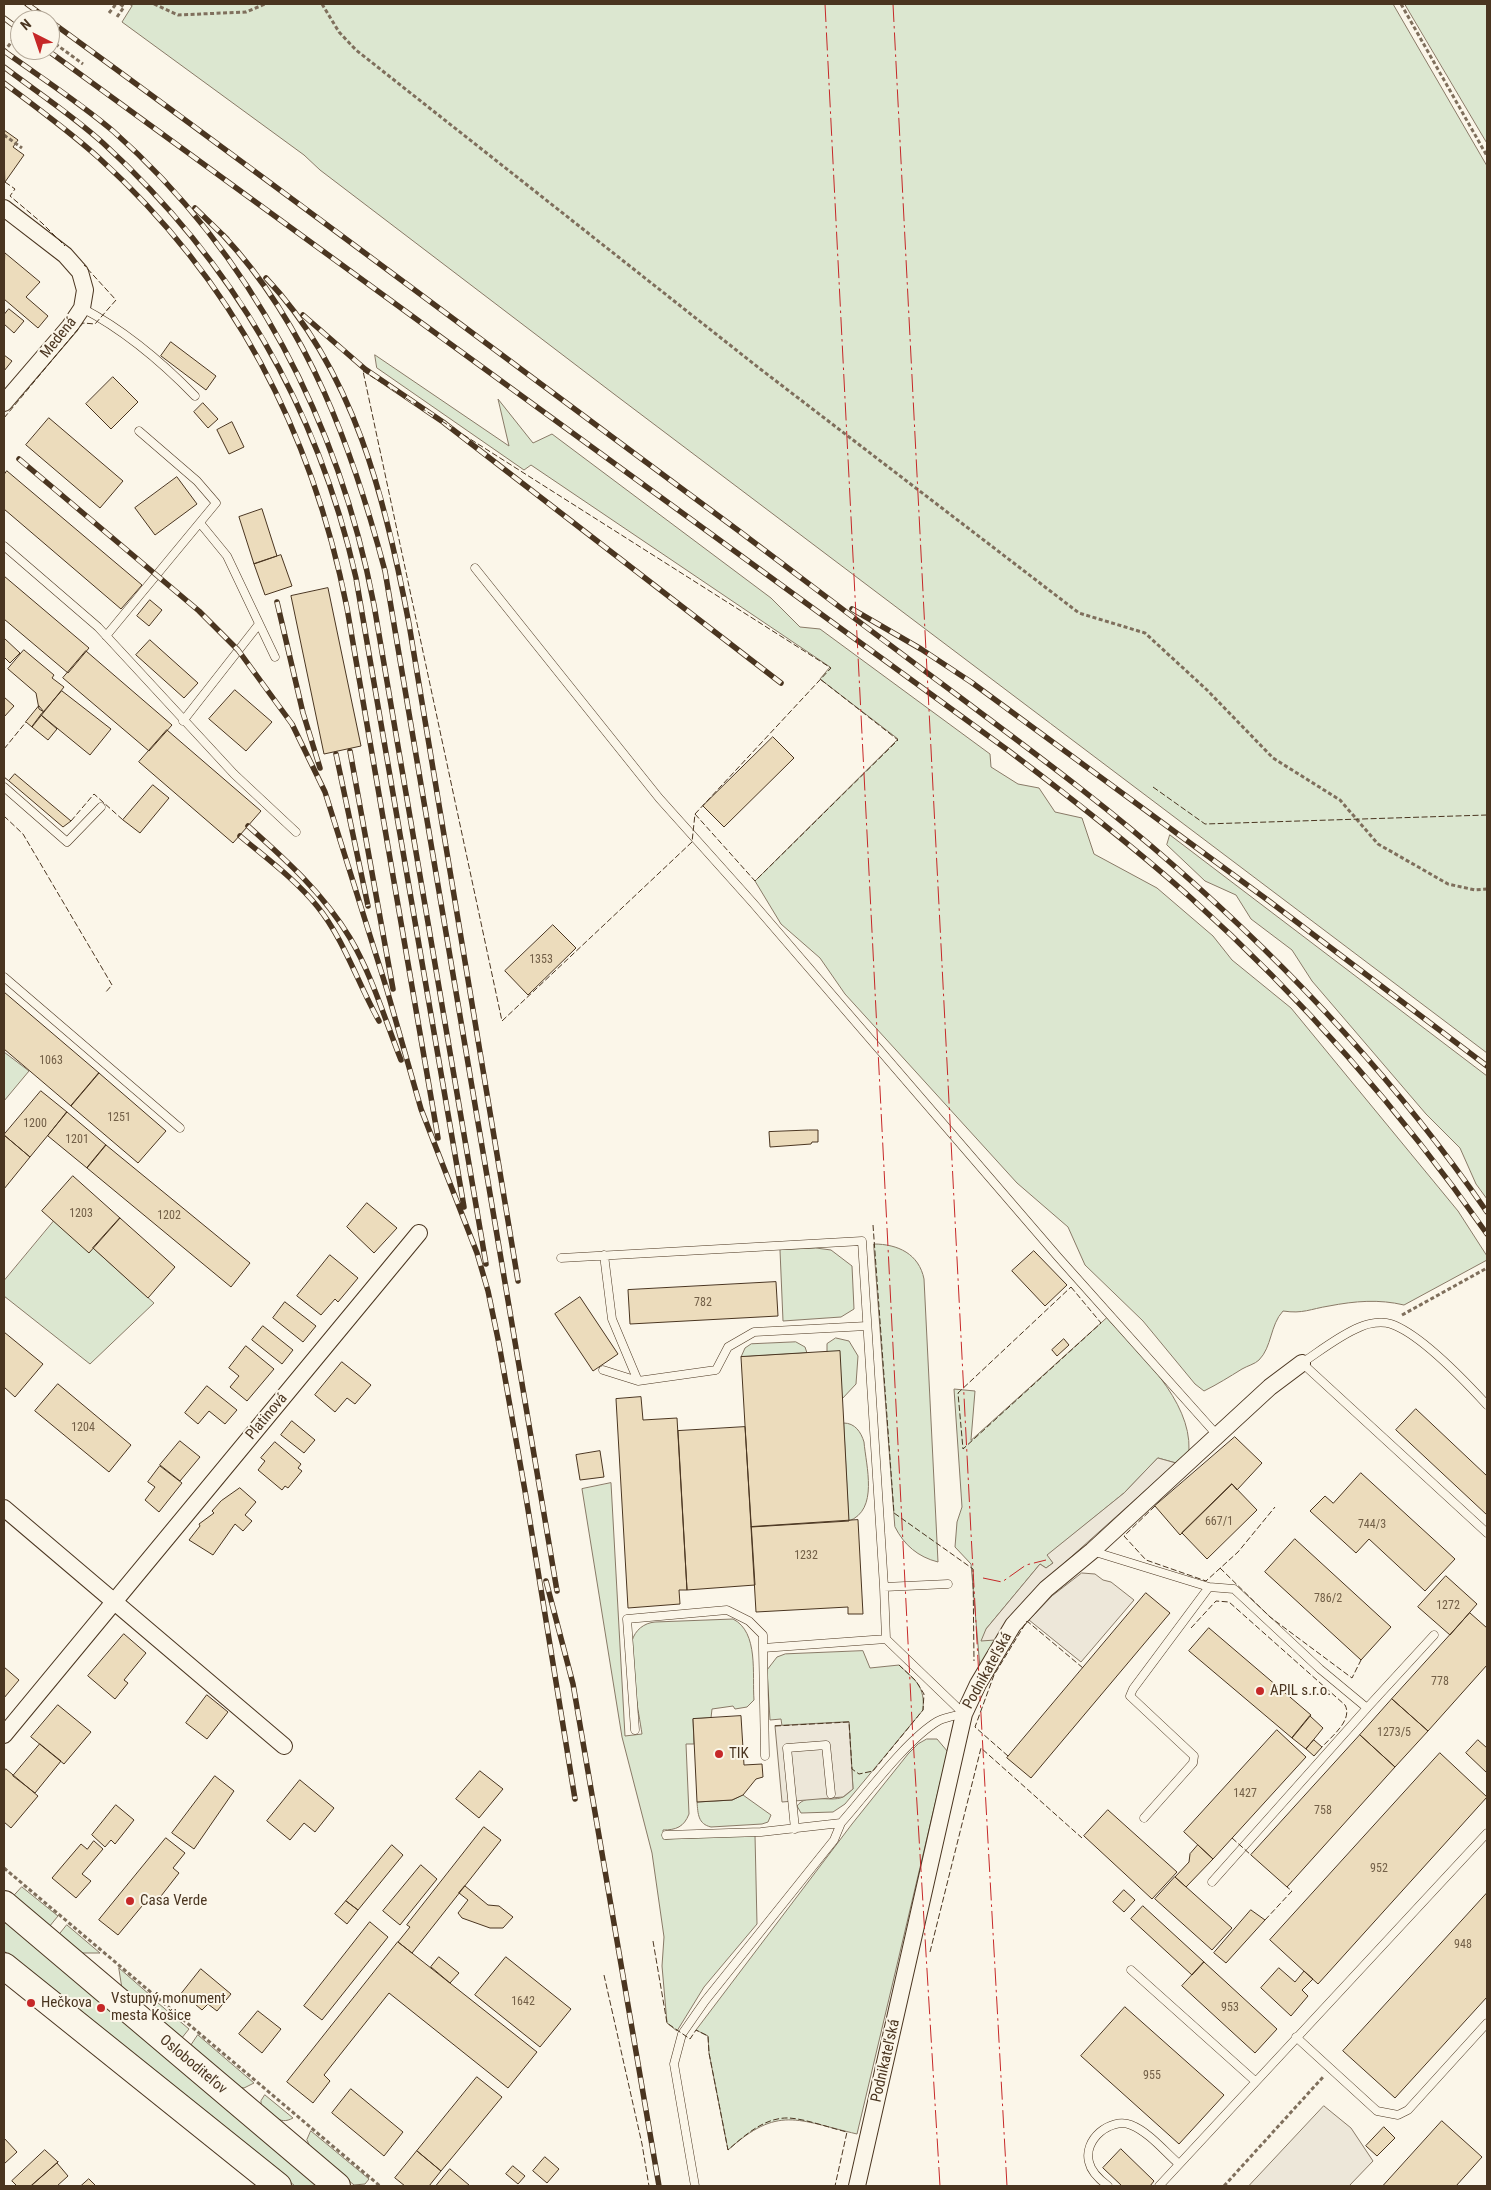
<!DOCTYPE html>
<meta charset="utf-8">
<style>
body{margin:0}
#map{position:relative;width:1491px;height:2190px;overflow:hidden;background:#fbf6e9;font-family:"Roboto Condensed",sans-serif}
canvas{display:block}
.frame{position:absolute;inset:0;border:5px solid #4a3520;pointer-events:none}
.north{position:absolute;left:10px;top:10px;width:50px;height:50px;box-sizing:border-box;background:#fbf6e9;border:1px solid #b4a999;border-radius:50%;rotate:319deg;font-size:14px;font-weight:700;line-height:20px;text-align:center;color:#4a3520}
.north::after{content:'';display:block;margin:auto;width:18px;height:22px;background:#c62828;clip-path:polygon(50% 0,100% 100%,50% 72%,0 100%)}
</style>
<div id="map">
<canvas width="1491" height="2190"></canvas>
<div class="frame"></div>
<div class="north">N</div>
</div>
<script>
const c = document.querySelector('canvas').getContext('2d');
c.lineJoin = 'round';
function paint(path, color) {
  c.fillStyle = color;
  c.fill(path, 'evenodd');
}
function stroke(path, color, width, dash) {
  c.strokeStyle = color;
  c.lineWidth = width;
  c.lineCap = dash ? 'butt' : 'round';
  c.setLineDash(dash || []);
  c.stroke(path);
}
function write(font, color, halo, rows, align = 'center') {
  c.font = font + ' "Roboto Condensed",sans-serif';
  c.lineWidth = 4;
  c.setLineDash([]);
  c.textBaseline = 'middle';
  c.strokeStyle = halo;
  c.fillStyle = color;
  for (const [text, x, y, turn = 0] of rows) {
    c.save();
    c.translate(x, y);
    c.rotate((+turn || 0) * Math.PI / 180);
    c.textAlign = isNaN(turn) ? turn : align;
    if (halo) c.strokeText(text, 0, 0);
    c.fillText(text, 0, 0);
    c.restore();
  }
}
const green = new Path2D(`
 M129,4H1393L1487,166V1053L614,394L320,170L304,155L122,22L132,6Z
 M1405,4H1487V143Z
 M375,355L509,446L498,399L533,443L552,434L771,598L800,627L820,629L990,754L991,767L1018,784L1039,788L1055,812L1082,818L1094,854L1157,888L1213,936L1232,960L1291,1008L1458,1211L1487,1256V1260L1404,1305C1379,1299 1355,1301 1329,1306C1310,1309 1303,1314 1283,1311C1270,1325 1272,1347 1259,1360C1255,1364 1247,1366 1242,1369C1229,1377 1218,1384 1204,1391L1195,1384L1143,1321L1085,1265L1068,1227L1017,1183L845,994L820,958L781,924L755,881L898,739L820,679L830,667L531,465L524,470L377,368Z
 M1170,835L1487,1076V1199L1476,1184L1460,1148L1426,1114L1312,981L1292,950L1251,919L1236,895L1205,881L1167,845Z
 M4,1052L29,1071L4,1101Z
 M54,1221L93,1248L154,1303L90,1364L4,1296V1281Z
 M874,1244C898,1244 919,1254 924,1279L938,1562C918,1557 904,1545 895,1527Z
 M816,1248L831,1250L852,1266L854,1309L841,1317L783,1321L780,1250Z
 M1107,1318C1139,1353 1191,1400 1189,1450L1176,1463L1158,1458L1124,1493L1048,1555L1053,1563L1046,1568L1040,1564L986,1629L995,1640L980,1668L971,1564L955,1547L957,1522L962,1507L954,1389L975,1391L971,1440Z
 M836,1338L849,1341L858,1356L856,1384L842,1399L827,1352V1344Z
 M796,1342L805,1347L807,1353L741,1357L745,1348L751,1344Z
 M844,1423C855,1423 861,1432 864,1442C866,1466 879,1510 849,1521Z
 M611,1483L625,1736L642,1734C639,1714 628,1657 632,1641C635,1630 644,1623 655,1622L733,1619C759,1632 752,1675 754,1700L747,1707L735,1709L733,1706L712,1709L711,1718L693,1719L694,1744H686L689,1814C684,1827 676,1830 663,1830V1839L755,1835L757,1924L704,1987L677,2031L667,2023L662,1966L664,1937L652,1853L622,1737L582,1489Z
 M863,1651L870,1668L899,1665C916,1681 925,1686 923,1710L845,1804L833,1812L801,1813L797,1806C807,1792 830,1803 843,1797C847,1795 850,1791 853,1789L849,1722L782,1726L781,1719L770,1720L767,1670L777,1657L785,1654Z
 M927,1739H937L948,1752L940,1783L857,2134C797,2120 778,2105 728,2150L709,2053L708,2036L696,2030L852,1824L908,1754L918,1744Z
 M743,1795L771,1815L768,1822L762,1824L711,1827C698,1824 698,1814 697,1802L732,1800Z
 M22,1887L58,1916L49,1927L13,1897Z
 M4,1922L18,1931L322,2186H295L4,1951Z
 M67,1925L100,1953H79L59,1935Z
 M119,1968L150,1995L141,2004L122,1987Z
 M158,2003L189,2029L181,2039L153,2013Z
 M198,2035L254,2083L244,2088L239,2087L190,2047Z
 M265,2095L293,2118C279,2126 272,2114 261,2105V2101Z
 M311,2131L369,2179L365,2184L354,2185L311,2149L307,2140Z`);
const parking = new Path2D(`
 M1158,1458L1176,1463L1052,1574L1020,1608L995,1640L981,1641L986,1629L1040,1564L1046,1568L1053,1563L1047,1555L1124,1493Z
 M1082,1573L1095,1574L1103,1580L1111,1582L1134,1600L1081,1662L1029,1620L1052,1596Z
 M849,1722L853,1789L843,1797L782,1802L775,1726Z
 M1324,2106L1351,2128L1373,2161L1349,2186H1249Z`);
const building = new Path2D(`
 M4,130L18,140L13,147L24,155L5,182Z
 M5,253L40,282L26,297L48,316L38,328L4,299Z
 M9,309L24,321L14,333L4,324V315Z
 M171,342L216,376L206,390L161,356Z
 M4,355L12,361L4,371Z
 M113,377L138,402L111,429L86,404Z
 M203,403L218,419L208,428L194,412Z
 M49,418L123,481L100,508L26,445Z
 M232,422L244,447L229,454L217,430Z
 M7,471L142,585L121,609L4,509V475Z
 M177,477L197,504L155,535L135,508Z
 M262,509L277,556L254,564L239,517Z
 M281,555L292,586L265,595L254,564Z
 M4,576L89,648L68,673L4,619Z
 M328,588L361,746L324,754L291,596Z
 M150,600L162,610L149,626L137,616Z
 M4,638L20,653L10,663L4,657Z
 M150,640L198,683L184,698L136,655Z
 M24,650L54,675L52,678L64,687L44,712L39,709L36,693L8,669Z
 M86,651L172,725L149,751L63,678Z
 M235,690L272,722L246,751L209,719Z
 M62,691L111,729L90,755L41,715Z
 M4,697L14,706L4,717Z
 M39,706L44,712L32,727L26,722Z
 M41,715L57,729L48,740L32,727Z
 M167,730L261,811L233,843L139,762Z
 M773,737L794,758L724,827L703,806Z
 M15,774L71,821L63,827L9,781Z
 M153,785L169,798L140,833L123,820Z
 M553,925L576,948L528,995L505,971Z
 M4,992L99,1073L71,1106L4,1049Z
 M99,1073L166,1131L138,1163L71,1106Z
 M41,1091L67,1112L30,1157L4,1135Z
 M67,1112L106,1145L87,1168L48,1136Z
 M809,1130H818V1142H812L811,1144L770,1147L769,1132Z
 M4,1135L30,1157L4,1189Z
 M106,1145L250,1263L231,1287L87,1168Z
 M73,1176L120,1218L89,1253L42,1211Z
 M367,1203L397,1228L374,1253L347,1227Z
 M120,1218L175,1267L148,1298L93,1248Z
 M1034,1251L1067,1285L1045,1306L1012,1271Z
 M330,1255L358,1278L338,1302L335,1299L321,1315L297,1296Z
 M776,1282L778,1316L630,1324L628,1290Z
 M580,1297L618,1354L593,1371L555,1314Z
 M285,1302L316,1326L303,1342L273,1318Z
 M263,1326L293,1350L282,1364L252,1340Z
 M4,1332L43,1364L15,1397L4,1387Z
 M1064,1339L1069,1345L1057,1356L1052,1350Z
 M246,1346L274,1369L247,1401L230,1387L239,1376L229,1368Z
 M840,1351L849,1521L751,1527L741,1357Z
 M342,1362L371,1385L355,1404L347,1398L335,1412L315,1395Z
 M58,1384L131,1445L109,1472L35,1411Z
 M207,1386L237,1410L225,1424L209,1411L198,1424L185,1413Z
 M641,1397L643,1420L677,1418L687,1590H679L680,1604L628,1608L616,1399Z
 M1416,1409L1487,1476V1515L1396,1430Z
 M292,1421L315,1440L304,1453L281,1435Z
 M745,1427L755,1585L687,1590L678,1431Z
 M1235,1437L1262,1463L1237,1490L1232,1484L1180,1535L1155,1506Z
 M180,1441L200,1457L180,1481L160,1465Z
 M275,1442L301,1464L298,1468L302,1471L288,1488L285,1486L282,1490L258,1470L265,1461L261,1458Z
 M600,1451L604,1477L580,1480L576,1455Z
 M160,1466L182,1483L159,1512L145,1500L155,1487L148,1482Z
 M1361,1473L1455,1559L1425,1591L1369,1539L1356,1553L1310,1511L1325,1496L1333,1503Z
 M1232,1484L1257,1510L1207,1559L1182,1533Z
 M240,1488L256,1502L245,1515L252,1521L243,1531L235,1524L213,1555L189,1540L200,1526L199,1524L214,1513L212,1511L221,1501Z
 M858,1520L863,1614H848V1607L756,1612L751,1527Z
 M1295,1539L1391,1627L1361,1660L1265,1572Z
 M1446,1576L1477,1604L1450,1635L1418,1607Z
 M1146,1593L1170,1613L1031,1778L1007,1758Z
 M1470,1613L1487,1628V1665L1428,1731L1392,1699Z
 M1209,1628L1311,1715L1292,1738L1189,1651Z
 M124,1634L146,1653L124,1680L128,1683L115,1699L88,1676Z
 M4,1667L19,1680L4,1698Z
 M207,1695L228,1712L207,1739L186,1723Z
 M1392,1699L1428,1731L1395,1767L1360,1735Z
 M58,1705L91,1732L64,1764L31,1737Z
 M741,1716L744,1765L762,1764L763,1777L756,1779L743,1795L732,1800L697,1802L693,1719Z
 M1310,1716L1323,1728L1306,1749L1292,1738Z
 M1277,1730L1306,1757L1213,1859L1184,1832Z
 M1360,1735L1395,1767L1287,1887L1251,1855Z
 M1314,1740L1322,1747L1314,1756L1306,1749Z
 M1478,1740L1487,1748V1773L1466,1753Z
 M40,1744L61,1761L35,1793L13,1776Z
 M1440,1753L1487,1797L1318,1984L1270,1940Z
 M6,1769L38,1796L11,1828L4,1822V1772Z
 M480,1771L503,1789L479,1818L456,1799Z
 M215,1776L234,1791L194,1849L172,1833Z
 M300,1780L334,1808L315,1832L304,1823L290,1840L267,1821Z
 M116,1805L134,1820L115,1844L111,1840L105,1847L92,1835Z
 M1108,1810L1177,1872L1152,1899L1084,1836Z
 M484,1827L501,1840L412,1953L398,1942L410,1927L407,1925Z
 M166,1838L185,1853L173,1868L179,1873L154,1905L147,1900L118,1935L99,1920Z
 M94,1841L103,1849L82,1874L91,1881L76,1898L52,1878L81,1844L87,1849Z
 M392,1845L403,1855L358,1910L346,1901Z
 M1198,1845L1213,1859L1186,1887L1175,1877L1189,1862L1190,1854Z
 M421,1865L437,1879L400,1925L383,1911Z
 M1175,1877L1232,1928L1212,1950L1155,1899Z
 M465,1886L488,1905L499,1906L513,1917L503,1928H490L462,1918L458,1913L468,1900L459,1893Z
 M1124,1890L1135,1900L1124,1912L1113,1902Z
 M1487,1893V1997L1395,2098L1343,2051Z
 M346,1901L358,1910L347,1924L335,1914Z
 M1143,1906L1204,1962L1192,1975L1131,1919Z
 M1251,1910L1265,1920L1226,1963L1214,1953Z
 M370,1922L388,1937L322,2020L304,2006Z
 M398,1942L537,2052L508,2088L389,1993L324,2075L330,2081L313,2103L287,2082Z
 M439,1957L459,1973L450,1983L431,1967Z
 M506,1957L571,2009L540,2047L475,1995Z
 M1204,1962L1277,2029L1255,2053L1182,1986Z
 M1279,1968L1295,1982L1304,1971L1313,1979L1302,1990L1308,1996L1291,2016L1261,1988Z
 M201,1969L231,1994L217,2011L208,2004L202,2010L182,1993Z
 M1125,2007L1224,2095L1179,2144L1081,2056Z
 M258,2011L281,2029L262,2053L239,2034Z
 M477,2077L502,2097L441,2171L417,2151Z
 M351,2089L403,2132L384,2156L332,2113Z
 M1442,2121L1482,2157L1456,2186H1383Z
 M1384,2127L1395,2138L1377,2156L1366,2146Z
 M4,2138L17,2152L4,2164Z
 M1121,2149L1154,2181L1150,2186H1122L1103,2168Z
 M45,2150L58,2162L31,2186H17L12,2181Z
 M417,2151L441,2171L429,2186H405L395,2178Z
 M545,2157L559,2169L547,2183L533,2171Z
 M58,2162L57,2163L68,2176L57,2186H31Z
 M513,2166L525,2176L518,2184L506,2174Z
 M450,2169L469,2185L468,2186H436Z
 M89,2179L96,2186H81Z`);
const path = new Path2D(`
 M154,4L178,15L246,12L265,4
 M322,4L339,32L356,50L759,368L1079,613L1145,633L1207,690L1273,758L1340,800L1378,844L1448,884L1475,890L1487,889
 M1401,4L1487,156
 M109,13L116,4
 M117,17L124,7L120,4
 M50,40L83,64
 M4,52L20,30
 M4,135L22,148
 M1402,1315L1487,1268
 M4,1868L380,2186
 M1224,2186L1323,2077`);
const lane = new Path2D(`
 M82,308C124,330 162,362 195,396
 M200,523L227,556L275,657
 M4,546L98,627L234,774L296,832
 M475,568L659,798L753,903L1058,1257L1217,1435
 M106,636L216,503L197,481L139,431
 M183,721L259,624
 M4,787L67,842L101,807
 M4,977L180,1128
 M604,1255L612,1319L638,1381L716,1370L728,1347L754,1332L867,1326
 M561,1258L862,1241L884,1587
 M603,1370L638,1381
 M1487,1405C1465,1381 1421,1334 1391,1324C1382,1321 1368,1323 1360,1327C1340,1335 1320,1351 1302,1363L1487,1533
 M1092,1551L1209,1587L1133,1689L1130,1696L1194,1756L1193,1763L1144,1818
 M1209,1587L1234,1589L1320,1669L1367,1708L1212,1882
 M886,1639L964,1714
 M763,1648L765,1756
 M1367,1708L1434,1635
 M635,1730L627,1619L727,1610L749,1621L763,1635V1648L886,1639L884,1587L948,1584
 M795,1829L787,1748L826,1745L831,1794
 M666,1835L761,1832L841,1823C866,1795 907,1739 938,1721C946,1717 954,1716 963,1714
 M1131,1970L1255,2081
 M1296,2037L1377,2111L1398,2115L1408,2110L1487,2023
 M695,2186L674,2064L682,2034L705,2001L834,1840L841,1823
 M1108,2186C1100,2180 1091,2172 1089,2162C1083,2140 1110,2117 1131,2125C1149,2132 1165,2152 1179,2164
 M1159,2186L1487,1833`);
const street = new Path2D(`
 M4,208L65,255L80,272L85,290L82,308L70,326L4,403
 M4,1508L284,1746
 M4,1735L419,1233
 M857,2186L964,1714L978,1684L1013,1625L1046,1589L1092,1551L1270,1387L1302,1363`);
const primary = new Path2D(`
 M4,1904L337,2186
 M4,1966L278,2186`);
const rail = new Path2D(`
 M27,4L49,20
 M4,18L20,30
 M50,21C281,189 509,361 739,531C812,586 884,641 957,695C1030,750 1104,804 1172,864C1290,967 1398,1083 1487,1212
 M47,50L1009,751C1071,798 1133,846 1191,898C1303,999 1401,1111 1487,1234
 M4,51C40,77 79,102 113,131C253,255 339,423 374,605L486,1264
 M4,67C37,92 72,115 103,143C233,262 317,405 356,578L464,1207
 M4,83C36,107 69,131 99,158C234,281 312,431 347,608L438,1138
 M195,208L227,239
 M223,235C309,327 353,451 385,571L557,1591
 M266,278C354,371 386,501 409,624L518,1281
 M303,315L365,369L443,422L781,683
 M19,459L199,611L238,650L292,724L325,792L387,990L421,1109L477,1253L488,1291L499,1344L525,1491L575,1799
 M277,602L303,713L320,768
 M852,609L921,649L971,682L1269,901L1487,1066
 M350,751L393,989
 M336,754L368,906
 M248,826C286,860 323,893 350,938C372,975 385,1020 401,1060
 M240,836C266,858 295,879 317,906C344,939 358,984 379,1021
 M546,1581L573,1684L659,2186`);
const fence = new Path2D(`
 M5,182L15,189L10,196L42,223L65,246
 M363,371L831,668L695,814L692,842L502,1021Z
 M4,418L83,323L95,324L116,300L84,265
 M4,749L26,722
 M4,777L9,781
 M1153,787L1205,824L1487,815
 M695,814L755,881L898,740L820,679
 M4,816L23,834L112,985L105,993
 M71,821L94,794L123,820
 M873,1225L894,1513L973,1569L974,1661
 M1071,1287L1101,1323L963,1449L958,1393Z
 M1155,1506L1124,1536L1146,1560L1206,1581L1238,1552L1275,1507
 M1220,1568L1270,1617L1352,1678L1361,1660
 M1191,1628L1216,1601L1229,1602L1345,1705C1353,1720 1332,1736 1322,1747
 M775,1726L849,1722L852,1769L859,1774L873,1771L923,1710L924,1694L916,1681L899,1665
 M1008,1756L975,1727L994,1675L1027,1621L1083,1668
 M1232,1838L1251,1855
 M1265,1920L1292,1891L1287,1887
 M653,1941L667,2023L690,2039L696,2030L708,2036L709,2053L728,2150C745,2135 765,2117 789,2118C806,2119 830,2128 847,2132L835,2186
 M930,1952L981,1748L1082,1838
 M604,1975L642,2144L649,2186`);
const power = new Path2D(`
 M825,4L912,1721L940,2186
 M893,4L971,1533L1007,2186
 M983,1578L1002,1582L1026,1565L1046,1560`);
const markers = [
 [1260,1691,5,"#c62828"],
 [719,1754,5,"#c62828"],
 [130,1901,5,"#c62828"],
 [31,2003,5,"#c62828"],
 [101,2008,5,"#c62828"]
];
const numberNames = [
 ["1353",541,960],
 ["1063",51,1061],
 ["1251",119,1118],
 ["1200",35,1124],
 ["1201",77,1140],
 ["1203",81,1214],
 ["1202",169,1216],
 ["782",703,1303],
 ["1204",83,1428],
 ["667/1",1219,1522],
 ["744/3",1372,1525],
 ["1232",806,1556],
 ["786/2",1328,1599],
 ["1272",1448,1606],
 ["778",1440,1682],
 ["1273/5",1394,1733],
 ["1427",1245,1794],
 ["758",1323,1811],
 ["952",1379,1869],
 ["948",1463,1945],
 ["1642",523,2002],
 ["953",1230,2008],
 ["955",1152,2076]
];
const streetNames = [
 ["Medená",59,338,-51],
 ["Platinová",267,1417,-50],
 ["Podnikateľská",988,1671,-61],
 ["Podnikateľská",886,2061,-77],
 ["Osloboditeľov",193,2065,40]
];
const poiNames = [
 ["APIL s.r.o.",1270,1691],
 ["TIK",729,1754],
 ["Casa Verde",140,1901],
 ["Vstupný monument",111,1999],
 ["mesta Košice",111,2016],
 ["Hečkova",41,2003]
];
paint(green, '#dce7d0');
stroke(green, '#887966', 1);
paint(parking, '#ede7d9');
stroke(parking, '#887966', 1);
paint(building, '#ecdcbc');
stroke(building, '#4a3520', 1);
stroke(lane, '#4a3520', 9);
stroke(street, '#4a3520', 18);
stroke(primary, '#4a3520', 28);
stroke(path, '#7f6f5c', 3, [4, 2.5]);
stroke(lane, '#fbf6e9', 8);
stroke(street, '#fbf6e9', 16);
stroke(primary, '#fbf6e9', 26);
stroke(rail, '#4a3520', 5.5);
stroke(rail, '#fbf6e9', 4, [11]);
stroke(fence, '#4a3520', 1, [6, 2.5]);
stroke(power, '#c62828', 1, [18, 4, 2.5, 4]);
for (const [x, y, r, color] of markers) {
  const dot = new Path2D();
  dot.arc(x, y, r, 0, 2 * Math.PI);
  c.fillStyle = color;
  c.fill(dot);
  stroke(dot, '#fbf6e9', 2);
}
write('12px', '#725f47', null, numberNames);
write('15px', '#4a3520', '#fbf6e9', streetNames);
write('15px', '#4a3520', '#fbf6e9', poiNames, 'left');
</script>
